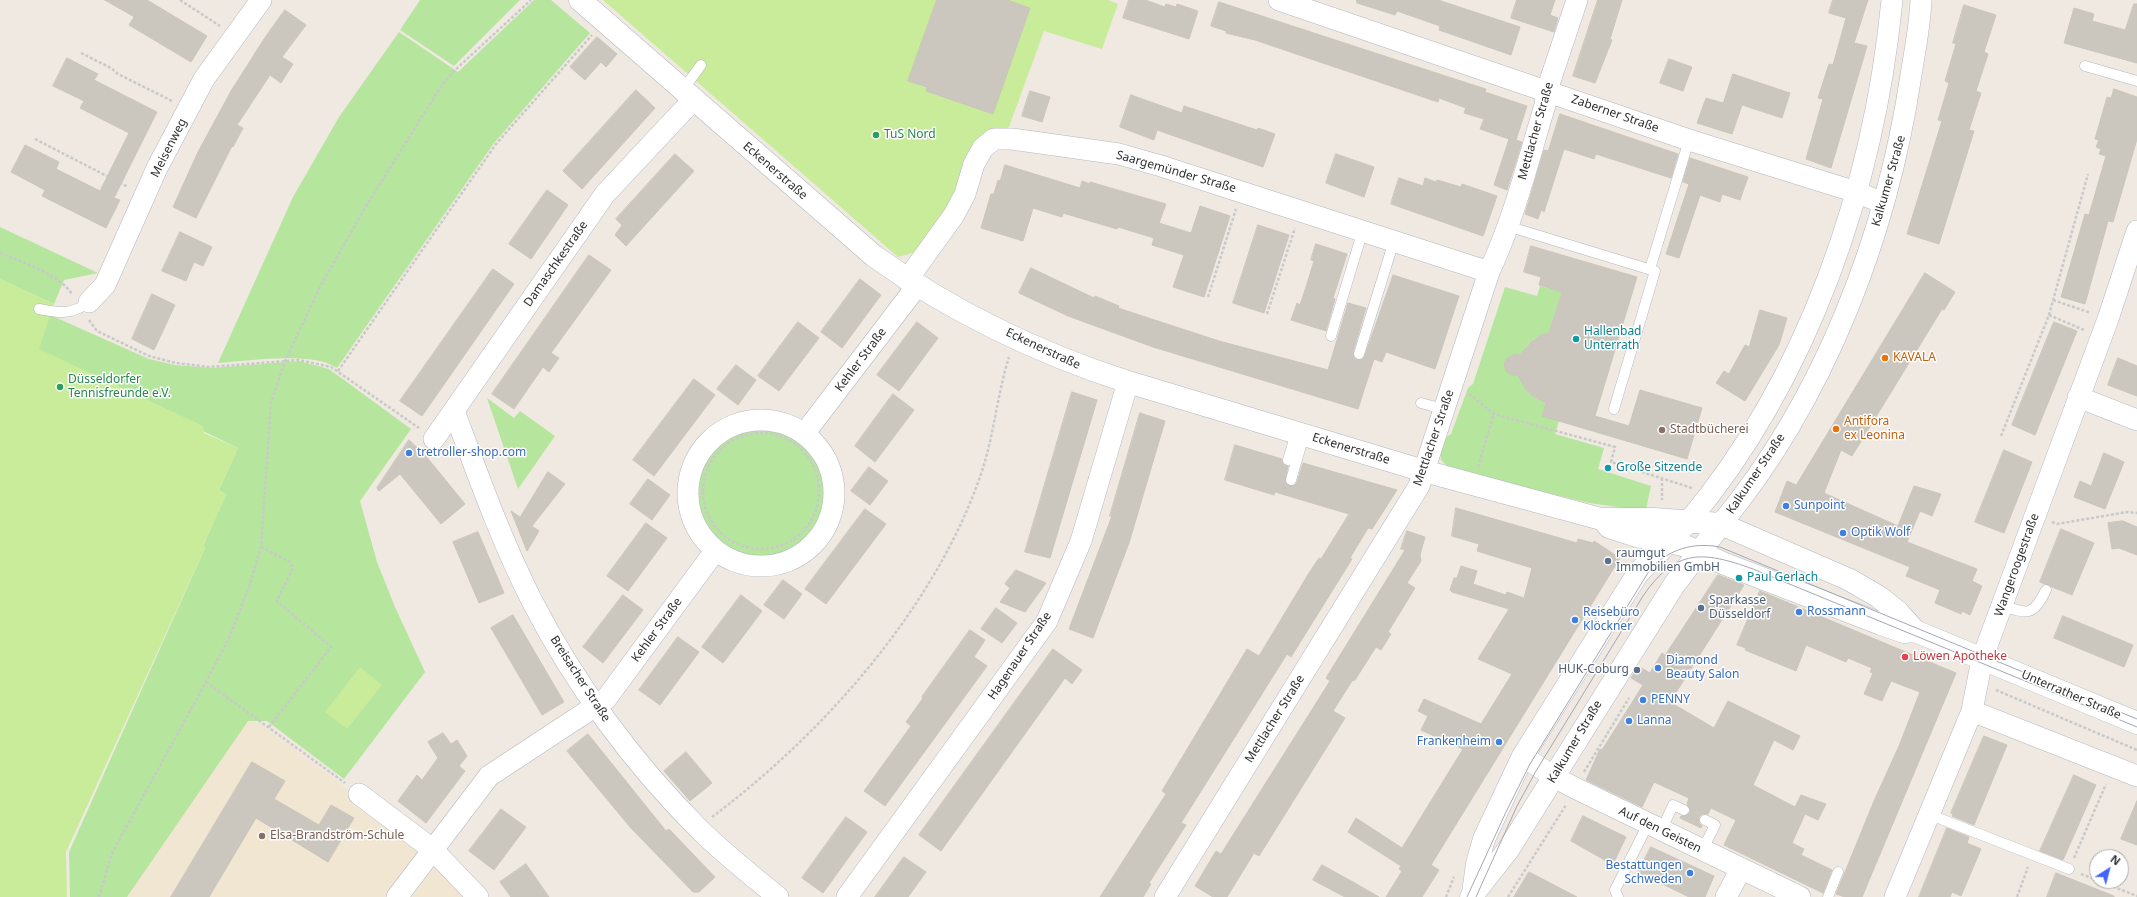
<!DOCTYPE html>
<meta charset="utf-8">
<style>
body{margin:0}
#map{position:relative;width:2137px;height:897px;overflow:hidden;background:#efe9e1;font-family:"Noto Sans",sans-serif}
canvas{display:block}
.north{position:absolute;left:2089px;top:849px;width:40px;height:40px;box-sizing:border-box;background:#fff;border:1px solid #ababab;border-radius:50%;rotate:36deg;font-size:11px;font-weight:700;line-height:16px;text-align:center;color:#2e2e2e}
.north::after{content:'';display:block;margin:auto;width:14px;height:18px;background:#4264fb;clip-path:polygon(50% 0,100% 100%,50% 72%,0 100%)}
</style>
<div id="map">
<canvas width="2137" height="897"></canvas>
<div class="north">N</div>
</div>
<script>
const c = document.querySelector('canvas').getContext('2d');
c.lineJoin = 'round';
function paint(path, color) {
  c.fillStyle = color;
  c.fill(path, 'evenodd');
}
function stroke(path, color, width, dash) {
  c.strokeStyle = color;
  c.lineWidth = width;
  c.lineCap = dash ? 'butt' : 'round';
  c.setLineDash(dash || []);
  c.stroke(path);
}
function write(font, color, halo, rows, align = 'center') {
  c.font = font + ' "Noto Sans",sans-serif';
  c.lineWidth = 3;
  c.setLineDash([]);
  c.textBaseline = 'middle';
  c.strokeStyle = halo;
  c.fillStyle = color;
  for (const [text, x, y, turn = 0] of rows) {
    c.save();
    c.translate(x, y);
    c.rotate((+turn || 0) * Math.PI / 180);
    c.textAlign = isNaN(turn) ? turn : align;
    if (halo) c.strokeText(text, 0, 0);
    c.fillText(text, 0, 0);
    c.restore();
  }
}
const education = new Path2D(`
 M248,720L261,724L430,852L470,897H127Z`);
const green = new Path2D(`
 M420,0H520L454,66L400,30Z
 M534,0H551L590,33L494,143L337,368C313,351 247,361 218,363L293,197L339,117L399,32L458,72Z
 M0,227L98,273L64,280L54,304L0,279Z
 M1540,286L1562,292L1549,333C1535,336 1526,343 1521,357L1514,354L1507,358L1505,367L1512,375L1520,373L1526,390L1533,396L1546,403L1559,421L1555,434L1604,448L1598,469L1651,486L1646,509H1632L1589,503L1450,469L1441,460C1439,448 1441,440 1451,434L1468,388L1473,384L1505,287L1537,296Z
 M41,311L149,359L175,365L212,368L299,361L329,369L411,429L360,501L377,562L395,607L425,672L344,779L267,721H248L127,897H70L69,852L205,548L203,546L226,494L219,490L238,448L24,344Z
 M487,398L514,418L520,411L555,436L518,489Z
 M696 492a65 65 0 1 1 130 0a65 65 0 1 1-130 0Z`);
const pitch = new Path2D(`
 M603,0H1108L1118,4L1102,49L1044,31L1009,127L978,143L947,211L916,252L898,257Z
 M0,279L54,304L39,349L203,426L204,433L238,448L219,490L227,494L203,545L205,548L66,852L67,897H0Z
 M360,667L382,685L347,729L325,712Z`);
const building = new Path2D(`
 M105,0H147L207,36L191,62L129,25L134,17Z
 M937,0H1007L1030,8L993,114L926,91L927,87L908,81Z
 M1129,0H1145L1165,7L1166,4L1176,7L1177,4L1198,11L1189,39L1123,18Z
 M1357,0H1438L1520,27L1511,55L1439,30L1440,26L1397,11L1395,15L1357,3Z
 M1517,0H1555L1550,15L1558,18L1554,32L1511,18Z
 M1598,0H1622L1610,39L1612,40L1595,83L1573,76Z
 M1833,0H1868L1854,43L1867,46L1831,168L1806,159L1823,99L1818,98L1829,64L1833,65L1846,18L1829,13Z
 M1219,2L1470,84L1486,89L1485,92L1527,106L1516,140L1522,142L1507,190L1494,185L1509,139L1480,129L1484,119L1464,113L1466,108L1439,98L1438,102L1255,40L1226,33V31L1211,26Z
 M2134,4H2137V63L2064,43L2074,8L2094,14L2092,21L2125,30Z
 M1964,5L1996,15L1984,52L1988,54L1976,91L1981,93L1969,130L1974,131L1939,244L1907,234L1942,121L1938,120L1949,83L1945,81L1956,44L1953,43Z
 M285,10L306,25L282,57L293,64L281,83L270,75L237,125L243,128L233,147L232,146L196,218L173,207L198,152L231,91L264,39Z
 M597,37L617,54L606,67L601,62L585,80L570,67Z
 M67,58L98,74L94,80L157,112L114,198L120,200L106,228L42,196L45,190L11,172L25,145L59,162L56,169L100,191L129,133L80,108L84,101L53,86Z
 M1669,59L1692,67L1683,91L1660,83Z
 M1733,74L1790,93L1782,118L1742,105L1732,134L1697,123L1706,98L1723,103Z
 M2114,89L2137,97V139L2113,222L2108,221L2085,304L2061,297L2085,214L2089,215L2106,156L2099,154L2101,149L2096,147L2099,140L2095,139L2107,97L2111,98Z
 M636,90L655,108L582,189L563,171Z
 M1030,91L1050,97L1042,122L1022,116Z
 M1131,95L1182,113L1184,106L1257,130L1258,128L1275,134L1263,167L1157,130L1154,140L1120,127Z
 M1560,114L1678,154L1671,178L1596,154L1594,159L1564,149L1544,212L1541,210L1538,219L1525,214L1544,150L1548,151Z
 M675,154L694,171L626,246L615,235L622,225L616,219Z
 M1336,154L1374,167L1364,197L1326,183Z
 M1690,158L1748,177L1740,200L1722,194L1720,202L1700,195L1679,258L1666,254L1689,184L1683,182Z
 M1005,165L1080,188L1082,181L1090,184V182L1166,204L1159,223L1191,233L1200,206L1230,216L1204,297L1173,287L1184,255L1152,245L1154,238L1118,227L1117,229L1063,213L1062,217L1033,208L1023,241L981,228L991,194H994L998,180L1000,181Z
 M1399,178L1423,186L1425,178L1436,182L1437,180L1461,187L1462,184L1497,196L1483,236L1391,204Z
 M547,190L568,205L531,259L509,244Z
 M1258,225L1289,235L1264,313L1233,303Z
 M180,232L212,247L203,266L194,262L186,281L162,271Z
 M1316,244L1347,254L1333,298L1335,299L1326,331L1291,320L1297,303L1300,305L1305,290L1314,261L1311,260Z
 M1531,246L1637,277L1595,416L1629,426L1640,390L1702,408L1687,459L1542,416L1546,403L1533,396L1526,390L1518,375H1512L1506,371L1504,364L1507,358L1514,354L1520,355L1531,342L1541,335L1549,333L1562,292L1539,285L1541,277L1524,272Z
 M589,255L611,270L551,353L559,358L549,372L543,367L514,409L492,394Z
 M1031,268L1094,298L1095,296L1119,306L1118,308L1219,341L1328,370L1348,303L1366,308L1353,352L1354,358L1357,360L1364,358L1393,275L1459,296L1435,369L1386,352L1382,362L1374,359L1358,409L1153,347L1068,316L1019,293Z
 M493,269L514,284L422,416L400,401Z
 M1925,273L1955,292L1944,310L1942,309L1852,456L1841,450L1824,493L1898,526L1914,486L1941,494L1932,516L1920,511L1907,542L1977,569L1972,581L1982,586L1970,615L1962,611L1961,614L1935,603L1940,590L1906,576L1910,567L1775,512L1787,481L1796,485Z
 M860,279L881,295L842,348L821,332Z
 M152,294L175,305L154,350L132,339Z
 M1760,310L1787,318L1779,345L1745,401L1716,383L1724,371L1729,374L1745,345L1749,347Z
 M798,322L819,338L779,391L758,376Z
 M917,322L938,338L899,391L877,375Z
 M2054,322L2077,331L2035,435L2012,425Z
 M2118,358L2137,366V396L2108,385Z
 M736,365L756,380L738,405L717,389Z
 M694,379L715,395L654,476L633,460Z
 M1072,392L1097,400L1050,558L1025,552Z
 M893,394L914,410L875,462L855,446Z
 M1140,413L1165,421L1129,543L1093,638L1069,629L1112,516H1110Z
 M409,440L425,455L465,504L441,524L400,474L379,491L377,488Z
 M1235,445L1282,459L1283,464L1288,466L1285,481L1290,486L1295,485L1297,482L1303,463L1397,490L1372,529L1368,528L1350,558L1352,559L1291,657L1287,654L1181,823L1186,825L1149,883L1151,884L1143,897H1100L1166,794L1162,791L1247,649L1259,656L1309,573L1319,558L1321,559L1349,514L1275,492L1274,495L1225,480Z
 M2004,450L2032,462L2004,533L1975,522Z
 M2104,453L2124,462L2105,509L2074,497L2080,481L2091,486Z
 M869,467L888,481L870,505L851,491Z
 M548,472L565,484L532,526L539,531L527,551L511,511L520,517Z
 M648,479L670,495L652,520L630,504Z
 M1456,508L1577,543L1578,539L1593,543L1594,541L1620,558L1431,865L1439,870L1422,897H1386L1402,871L1399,869L1401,866L1348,832L1356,818L1402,848L1463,749L1421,730L1428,716L1418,711L1424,699L1481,724L1512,674L1478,659L1509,609L1452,592L1450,590L1454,578H1457L1461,566L1477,571L1473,584L1506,595L1507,592L1524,598L1532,568L1477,551L1479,544L1452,536Z
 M865,509L886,524L826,604L805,589Z
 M2123,521L2137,527V555L2119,548L2112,549L2108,523Z
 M646,523L667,538L628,591L607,576Z
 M2061,529L2094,543L2072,595L2040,582Z
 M1407,531L1425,537L1420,555L1421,561L1407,583L1415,588L1388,632L1391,634L1381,650L1376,647L1355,680L1352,681L1333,711L1345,718L1259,856L1254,853L1227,897H1213L1195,886L1216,851L1221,854L1330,681L1326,678L1405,550L1401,549Z
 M478,532L504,593L479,603L453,542Z
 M1016,570L1046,583L1025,612L1000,602L1010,588L1005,584Z
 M1718,575L1744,585L1670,702L1714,728L1728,701L1800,736L1793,750L1774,740L1753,785L1795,807L1801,795L1826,804L1818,820L1805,814L1792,843L1804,849L1801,855L1832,870L1823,893L1724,845L1736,820L1711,808L1708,814H1702L1699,817V823L1702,826L1701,828L1680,818L1681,816H1685L1690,813V809L1687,804L1689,798L1654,782L1642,807L1586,780L1600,749L1602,750L1643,685L1631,678L1638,666L1650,673L1662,653L1665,655Z
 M783,580L802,594L784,619L764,605Z
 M1760,591L1956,673L1862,897H1845L1836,894L1874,801L1899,746L1920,692L1891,681L1882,701L1864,694L1873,673L1870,672L1872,668L1848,658L1846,662L1806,645L1796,671L1745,650L1746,648L1737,645Z
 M623,595L643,610L603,663L583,647Z
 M741,595L762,611L723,663L702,647Z
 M996,608L1017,623L1002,643L981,629Z
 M513,615L564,702L542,715L491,628Z
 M2063,616L2133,645L2124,667L2054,638Z
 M970,630L985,640L974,657L987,666L885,806L864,791L911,726L906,722L923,698L922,697Z
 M678,637L699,652L660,705L639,690Z
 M1053,649L1082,670L1072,684L1065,678L941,851L919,835Z
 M443,733L451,744L457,740L467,756L459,766L465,771L426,823L398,801L417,775L422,780L438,758L428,742Z
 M588,734L666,831L669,829L715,877L699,892H693L630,827L567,751Z
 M1984,736L2007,745L1974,825L1952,816L1953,814L1951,813Z
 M686,752L712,783L690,801L664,771Z
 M252,762L285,781L274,799L319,825L331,805L354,818L328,862L256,818L209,897H171Z
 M2074,775L2096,785L2063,860L2040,851Z
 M2137,801V845L2121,839Z
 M501,809L526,827L494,870L469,851Z
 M1583,816L1626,837L1614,862L1610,860L1608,862L1571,841Z
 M846,817L867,832L823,893L802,878Z
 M1947,828L1969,837L1967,843L1981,849L1961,896L1952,892L1950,897H1919Z
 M1651,847L1714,876L1705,897H1689L1638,872Z
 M904,857L926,872L908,897H875Z
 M526,864L549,897H511L500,882Z
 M1322,865L1353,882L1379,897H1345L1313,880Z
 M1529,872L1577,897H1514Z
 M2056,873L2114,896V897H2047Z`);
const path = new Path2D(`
 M180,0L220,26
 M81,53L111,68L118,74L172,101
 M35,139L128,187
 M0,253C22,262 59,274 72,294
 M1208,297L1236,209
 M2053,300L2091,313
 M1267,314L1295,228
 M2049,315L2084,330
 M89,320L97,331L149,356L176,363L209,367L299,360L331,367L419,428
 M338,371L496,144L592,35
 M1469,394L1494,414L1615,447L1611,462L1692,488
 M703 491a58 58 0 1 1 116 0a58 58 0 1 1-116 0Z
 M2001,436L2049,315L2088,174
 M1478,467L1494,414
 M1662,478V500
 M2052,522L2057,524L2127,512L2137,513
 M261,547L290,562L293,568L277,601L331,647L269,727
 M206,682L345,783
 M1996,690L2137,750
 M1584,772L1629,698
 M712,817C824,733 935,608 981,474C994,436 997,395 1009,357
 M2074,858L2106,784
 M2081,874L2097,880
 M2099,881L2137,896
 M99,897L112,853L206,682L230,636L250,584L261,547L271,403L285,361L321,285L366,206L442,85L454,71L531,0
 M1446,897L1454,877
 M1508,897L1566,805
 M2017,897L2028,867`);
const lane = new Path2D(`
 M2085,66L2137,81
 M682,91L701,65
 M1507,226L1655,271L1614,409
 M1650,269L1689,140
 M39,309C59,313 72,315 89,302
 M1331,336L1363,230
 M1359,354L1394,241
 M1421,403L1443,409
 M1288,460L1296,433
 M1291,480L1304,435
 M2002,605C2028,615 2033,616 2046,590
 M1928,814L2069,869
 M1661,831L1673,805L1684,810
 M1702,851L1715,825L1705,820
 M1618,897L1615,890L1648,824
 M1828,897L1838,872`);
const street = new Path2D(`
 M1279,0L1689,140L1856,192L1883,203
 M907,280L954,215L965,194L974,164L983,148L994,139H1012L1119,154L1161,166L1489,272
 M89,302L105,285L157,168L204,79L261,0
 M2078,397L2137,420
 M454,411C478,475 501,540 532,601C574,683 633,763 698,828C723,853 751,875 778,897
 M688 493a73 73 0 1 1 146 0a73 73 0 1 1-146 0Z
 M804,434L917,286
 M434,439L605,194L693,100
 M1688,522C1809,378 1874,185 1892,0
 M1721,524C1825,398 1887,235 1911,75C1915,50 1920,25 1921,0
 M1972,711L2137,776
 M1523,756L1554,777L1575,788L1800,897
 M359,794L432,849L478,897
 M397,897L489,776L606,699L715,551
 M847,897L1047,621L1081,541L1128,382
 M1165,897L1419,486L1489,272C1514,219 1528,161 1545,105L1547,90L1577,0
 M1726,897L1741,869
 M1895,897L1972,711L1982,659L2108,319L2137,231`);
const secondary = new Path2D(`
 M580,0L874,256C951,311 1038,353 1128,382L1424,471L1601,519H1654L1721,524L1850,580L1879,597L1898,612L1915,631L2137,723
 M1605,522L1609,527L1640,537L1683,545L1725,564L1881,624L1904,632L1915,631
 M1473,893L1477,864L1484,839L1523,756L1638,573L1688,522
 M1471,897L1508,850L1674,585L1721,524`);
const tram = new Path2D(`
 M1467,897L1506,812L1530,764L1651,568C1670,549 1693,542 1720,547L2137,719
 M1476,897L1517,806L1536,771L1643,596C1676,548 1703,551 1753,569L2137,727`);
const markers = [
 [876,135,4,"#2e9e5b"],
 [1576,339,4,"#0f9aa8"],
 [1885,358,4,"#e8710a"],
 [60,387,4,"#2e9e5b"],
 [1836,429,4,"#e8710a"],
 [1662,430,4,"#8d6e63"],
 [409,453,4,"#3f7fe0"],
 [1608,468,4,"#0f9aa8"],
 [1786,506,4,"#3f7fe0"],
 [1843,533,4,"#3f7fe0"],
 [1608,561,4,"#5c6f8a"],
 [1739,578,4,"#0f9aa8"],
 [1701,608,4,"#5c6f8a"],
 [1799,612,4,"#3f7fe0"],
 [1575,620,4,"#3f7fe0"],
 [1905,657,4,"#e0444e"],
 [1658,668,4,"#3f7fe0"],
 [1637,670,4,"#5c6f8a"],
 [1643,700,4,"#3f7fe0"],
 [1629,721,4,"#3f7fe0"],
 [1499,742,4,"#3f7fe0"],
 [262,836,4,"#8d6e63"],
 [1690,873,4,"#3f7fe0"]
];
const streetNames = [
 ["Zaberner Straße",1615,114,19],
 ["Mettlacher Straße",1536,131,-74],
 ["Meisenweg",169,148,-63],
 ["Eckenerstraße",775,171,41],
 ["Saargemünder Straße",1176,172,16],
 ["Kalkumer Straße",1889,181,-74],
 ["Damaschkestraße",556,264,-55],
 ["Eckenerstraße",1043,349,25],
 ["Kehler Straße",861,360,-53],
 ["Mettlacher Straße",1434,438,-71],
 ["Eckenerstraße",1351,449,17],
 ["Kalkumer Straße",1756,474,-56],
 ["Wangeroogestraße",2017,565,-70],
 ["Kehler Straße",657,630,-54],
 ["Hagenauer Straße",1020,656,-56],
 ["Breisacher Straße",580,679,57],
 ["Unterrather Straße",2071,695,23],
 ["Mettlacher Straße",1275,719,-58],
 ["Kalkumer Straße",1575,742,-59],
 ["Auf den Geisten",1660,830,26]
];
const leisureNames = [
 ["TuS Nord",884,135],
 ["Düsseldorfer",68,380],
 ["Tennisfreunde e.V.",68,394]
];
const cultureNames = [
 ["Hallenbad",1584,332],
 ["Unterrath",1584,346],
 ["Große Sitzende",1616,468],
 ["Paul Gerlach",1747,578]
];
const foodNames = [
 ["KAVALA",1893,358],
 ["Antifora",1844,422],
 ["ex Leonina",1844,436]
];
const educationNames = [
 ["Stadtbücherei",1670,430],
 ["Elsa-Brandström-Schule",270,836]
];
const shopNames = [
 ["tretroller-shop.com",417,453],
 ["Sunpoint",1794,506],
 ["Optik Wolf",1851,533],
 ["Rossmann",1807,612],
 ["Reisebüro",1583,613],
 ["Klöckner",1583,627],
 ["Diamond",1666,661],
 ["Beauty Salon",1666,675],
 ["PENNY",1651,700],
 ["Lanna",1637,721],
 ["Frankenheim",1491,742,"right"],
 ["Bestattungen",1682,866,"right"],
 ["Schweden",1682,880,"right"]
];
const serviceNames = [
 ["raumgut",1616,554],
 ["Immobilien GmbH",1616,568],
 ["Sparkasse",1709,601],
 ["Düsseldorf",1709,615],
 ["HUK-Coburg",1629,670,"right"]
];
const healthNames = [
 ["Löwen Apotheke",1913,657]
];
paint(education, '#f0e6d1');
paint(green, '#b6e59e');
paint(pitch, '#c9ec9a');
paint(building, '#cbc7bf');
stroke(building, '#cbc5ba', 1);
stroke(lane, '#b4b7c1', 11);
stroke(street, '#b4b7c1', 22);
stroke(secondary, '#b4b7c1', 23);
stroke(path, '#c9c9c9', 2.5, [3, 2]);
stroke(lane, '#fff', 10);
stroke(street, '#fff', 21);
stroke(secondary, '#fff', 22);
stroke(tram, '#a3a6b8', 1);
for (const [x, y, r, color] of markers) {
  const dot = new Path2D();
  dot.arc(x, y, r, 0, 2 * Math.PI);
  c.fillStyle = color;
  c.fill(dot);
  stroke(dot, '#fff', 1.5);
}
write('12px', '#2e2e2e', '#fff', streetNames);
write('12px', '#27864d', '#fff', leisureNames, 'left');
write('12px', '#0d838f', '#fff', cultureNames, 'left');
write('12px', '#c56008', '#fff', foodNames, 'left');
write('12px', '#785e54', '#fff', educationNames, 'left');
write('12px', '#366cbe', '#fff', shopNames, 'left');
write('12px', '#4e5e75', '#fff', serviceNames, 'left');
write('12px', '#be3a42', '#fff', healthNames, 'left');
</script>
